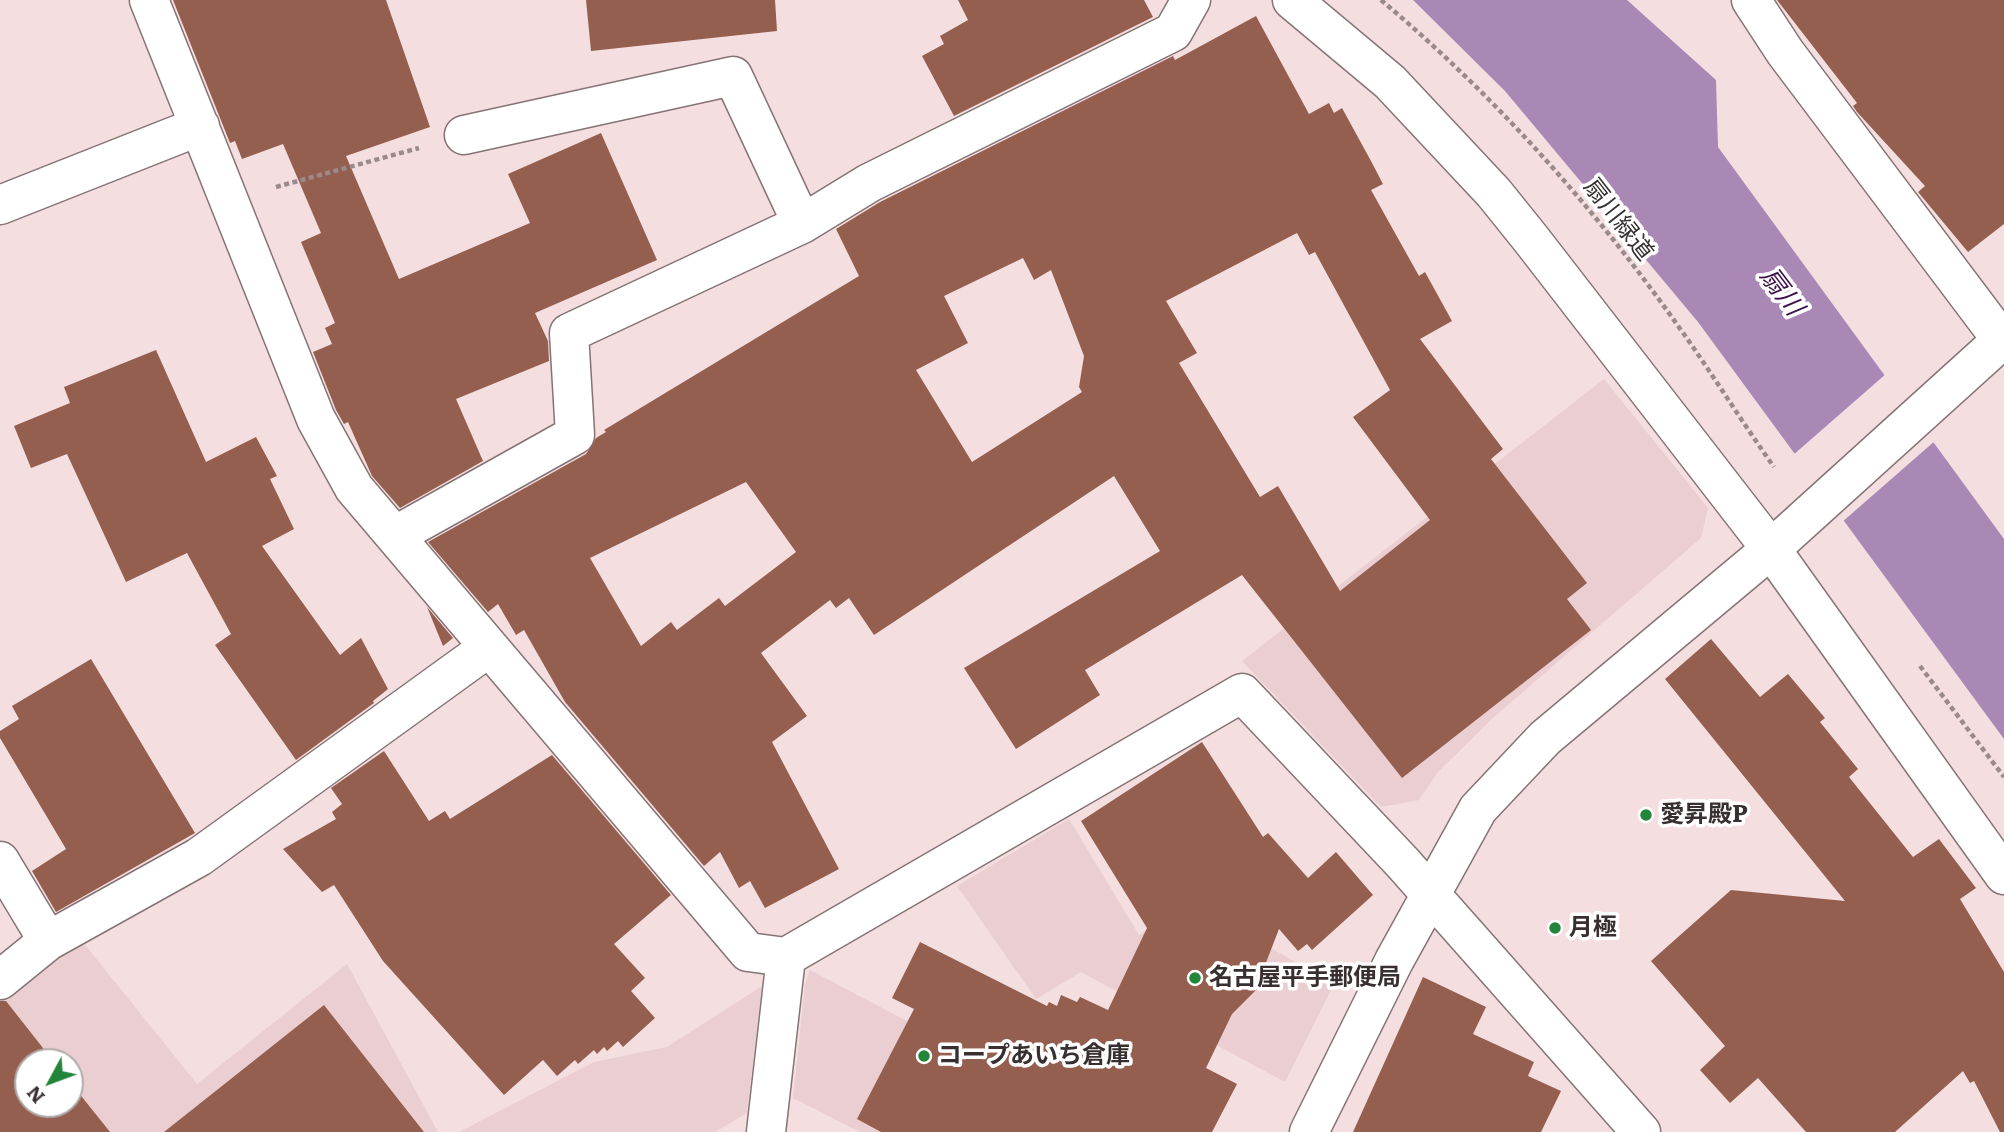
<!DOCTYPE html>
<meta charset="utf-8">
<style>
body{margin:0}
#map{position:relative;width:2004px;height:1132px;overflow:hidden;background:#f4dee0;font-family:Literata,serif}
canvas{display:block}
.north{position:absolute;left:14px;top:1048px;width:70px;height:70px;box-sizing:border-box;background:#fff;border:2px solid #afacac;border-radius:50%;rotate:229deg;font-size:19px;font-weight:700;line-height:28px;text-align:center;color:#372f30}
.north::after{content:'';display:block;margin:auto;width:24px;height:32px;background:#238539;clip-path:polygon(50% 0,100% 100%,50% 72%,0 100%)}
</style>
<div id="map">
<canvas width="2004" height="1132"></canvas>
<div class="north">N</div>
</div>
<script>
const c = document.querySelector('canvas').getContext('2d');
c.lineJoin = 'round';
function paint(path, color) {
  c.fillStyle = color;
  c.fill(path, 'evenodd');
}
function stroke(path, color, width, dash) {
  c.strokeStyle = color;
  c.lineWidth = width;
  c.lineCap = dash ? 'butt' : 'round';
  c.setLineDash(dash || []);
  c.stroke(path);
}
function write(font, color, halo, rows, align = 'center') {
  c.font = font + ' Literata,"Noto Sans JP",serif';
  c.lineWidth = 7;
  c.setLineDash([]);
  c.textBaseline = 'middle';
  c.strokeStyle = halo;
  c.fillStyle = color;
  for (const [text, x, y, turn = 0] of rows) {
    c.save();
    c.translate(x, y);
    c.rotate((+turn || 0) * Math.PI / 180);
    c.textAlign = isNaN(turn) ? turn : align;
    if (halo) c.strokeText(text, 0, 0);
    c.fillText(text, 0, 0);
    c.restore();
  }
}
const built = new Path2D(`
 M1604,379L1708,508L1701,538L1494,717L1438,772L1419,800L1381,807L1242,661Z
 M1069,819L1139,935L1190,902L1334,984L1285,1082L1081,972L1036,999L957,886Z
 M78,936L197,1084L347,964L438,1132H0V993ZM28,1062H70V1104H28Z
 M810,970L1019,1080L992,1132H860L793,1098L805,984Z
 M762,986L747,1113L715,1132H459L594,1062L667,1047Z`);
const water = new Path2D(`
 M1413,0H1627L1716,80L1718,147L2004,539V739L1698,322L1505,91Z`);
const pier = new Path2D(`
 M1887,373L1936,440L1841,523L1792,456Z`);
const building = new Path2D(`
 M173,0H386L430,127L346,156L399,279L530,223L508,174L601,133L657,260L535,313L548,341L549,361L456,399L483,461L400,508L372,476L348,422L344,424L336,410L313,352L332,344L325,328L335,323L301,242L321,233L283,144L242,159L235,141L230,143Z
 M586,0H775L777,31L591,51Z
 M958,0H1144L1153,17L954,116L922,56L944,44L940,36L968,20Z
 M1777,0H2004V224L1968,252L1918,192L1925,186L1857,112L1853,106L1857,103Z
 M1256,16L1309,114L1329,103L1334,113L1342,108L1371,161L1383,184L1371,190L1419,276L1425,272L1452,321L1420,339L1503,449L1491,459L1587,583L1567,599L1591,630L1402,778L1242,575L1085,670L1100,695L1016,749L964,668L1160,551L1114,476L874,635L849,598L836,608L830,600L761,653L807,716L772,742L839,869L765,908L750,881L739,888L720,852L704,866L565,702L524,630L516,635L498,604L488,612L428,542L586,454L596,438L606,432L604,430L859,276L836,229L880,202L1173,56L1175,60ZM1297,233L1309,255L1315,252L1390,390L1353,417L1430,520L1340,591L1278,486L1260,497L1179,363L1197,353L1166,301ZM1023,258L1034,280L1051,270L1084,356L1079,387L1082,392L972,462L916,370L968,343L944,296ZM746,482L796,552L725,606L719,598L677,630L671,622L641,646L590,558Z
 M156,350L206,462L256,437L277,476L270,479L294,529L262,546L340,655L361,638L388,689L373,701L374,703L296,760L215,645L231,634L187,553L126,582L67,454L31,468L14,426L70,403L64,387Z
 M427,607L453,638L443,646Z
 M1711,639L1760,697L1788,674L1825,718L1820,722L1858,769L1849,777L1913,857L1939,839L1976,888L1960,899L2004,972V1132H2000L1974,1081L1970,1083L1963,1071L1895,1132H1806L1758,1078L1730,1103L1700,1070L1725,1046L1651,961L1731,890L1845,901L1665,679Z
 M91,659L195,833L56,912L32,871L66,849L0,738V731L19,719L12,706Z
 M1202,742L1263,837L1268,833L1308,878L1336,852L1373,895L1312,950L1307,944L1298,951L1279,929L1255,991L1232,1014L1206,1068L1237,1084L1212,1132H881L857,1119L914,1009L892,998L920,942L1047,1006L1049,1002L1057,1006L1061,995L1077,1002L1080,997L1108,1010L1147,928L1081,821Z
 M384,751L429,821L445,811L450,819L552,755L671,895L614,944L645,978L631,991L655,1018L623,1047L618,1041L607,1051L604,1047L597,1054L594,1050L578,1064L575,1060L557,1076L543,1060L504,1095L383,961L334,885L322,892L283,849L336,819L332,812L342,804L331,788Z
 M1423,977L1486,1007L1473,1034L1534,1062L1528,1076L1561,1091L1541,1132H1353Z
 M0,1001H6L54,1062H28V1104H70V1082L110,1132H0Z
 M324,1005L424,1132H164Z`);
const path = new Path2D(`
 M1381,0C1495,96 1595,208 1681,330C1713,375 1742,422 1774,467
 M276,187L419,148
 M1920,666L2004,777`);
const minor = new Path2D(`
 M149,0L316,419L354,488L748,952L786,957
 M1292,0L1390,82L1494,193L1531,239L1771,549L2004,875
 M1751,0L1785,52L2004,343
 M464,135L733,76L802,224
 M0,205L200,126
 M396,535L575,435L569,333L802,224L869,183L1173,32L1191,0
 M0,861L48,941
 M0,980L48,941L199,857L488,648
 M766,1132L786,957L1242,693L1402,862L1641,1132
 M1309,1132L1394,961L1478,809L1545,738L1771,549L2004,338`);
const markers = [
 [1646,815,7,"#238539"],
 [1555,928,7,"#238539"],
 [1195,978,7,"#238539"],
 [924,1056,7,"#238539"]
];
const streetNames = [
 ["扇川緑道",1618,220,52]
];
const poiNames = [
 ["愛昇殿P",1660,815],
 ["月極",1569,928],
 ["名古屋平手郵便局",1209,978],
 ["コープあいち倉庫",938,1056]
];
const waterNames = [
 ["扇川",1781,292,53]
];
paint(built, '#ebced1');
paint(water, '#a988b6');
paint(pier, '#f4dee0');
paint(building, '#955f4f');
stroke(minor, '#867375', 41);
stroke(path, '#9a8a8c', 4.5, [5, 3.5]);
stroke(minor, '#fff', 38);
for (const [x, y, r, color] of markers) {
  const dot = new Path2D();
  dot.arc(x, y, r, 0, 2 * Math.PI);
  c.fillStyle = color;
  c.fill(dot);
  stroke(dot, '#fff', 2.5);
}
write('24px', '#372f30', '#fff', streetNames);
write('bold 24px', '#372f30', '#fff', poiNames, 'left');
write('italic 26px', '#3c124b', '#fff', waterNames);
</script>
